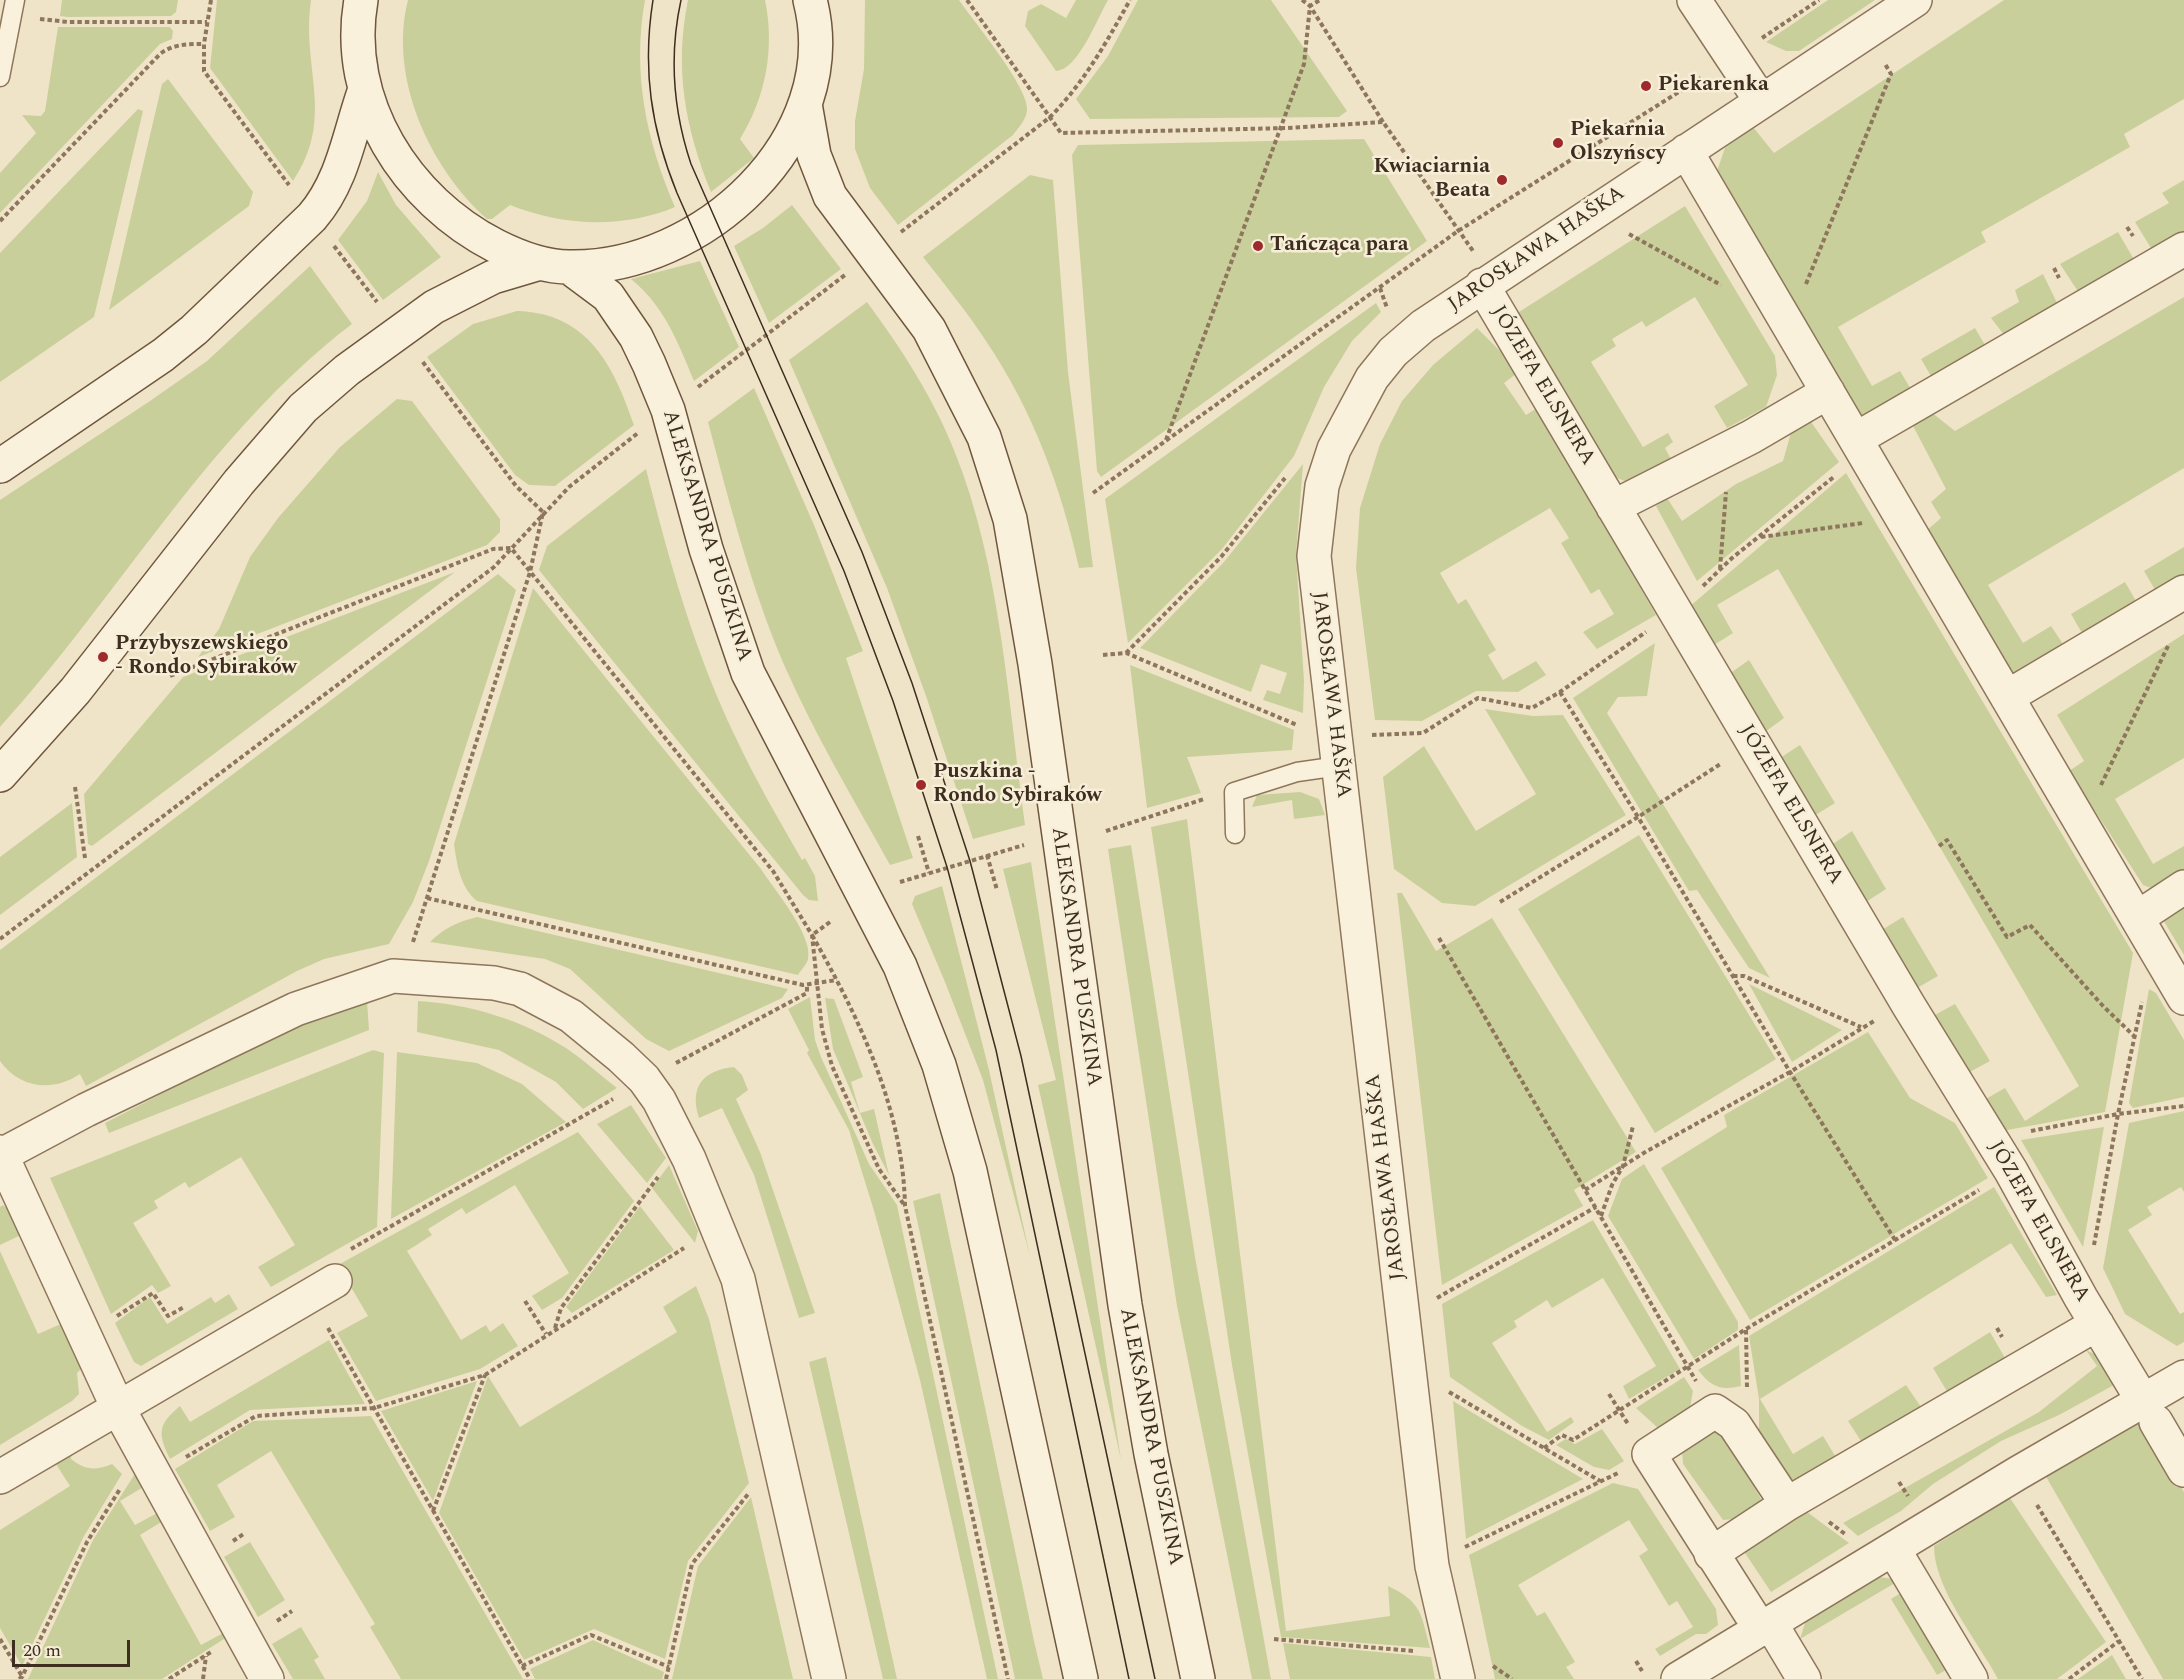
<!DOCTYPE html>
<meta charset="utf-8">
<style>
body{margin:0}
#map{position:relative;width:2184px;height:1679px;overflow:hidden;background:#f0e4c8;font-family:Spectral,serif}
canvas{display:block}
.scale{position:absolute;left:12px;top:1640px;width:118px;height:27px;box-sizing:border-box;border:3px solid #3d2e20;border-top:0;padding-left:8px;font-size:18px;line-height:21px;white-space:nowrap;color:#3d2e20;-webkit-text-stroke:4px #f7eed8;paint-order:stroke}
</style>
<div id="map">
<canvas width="2184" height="1679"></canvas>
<div class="scale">20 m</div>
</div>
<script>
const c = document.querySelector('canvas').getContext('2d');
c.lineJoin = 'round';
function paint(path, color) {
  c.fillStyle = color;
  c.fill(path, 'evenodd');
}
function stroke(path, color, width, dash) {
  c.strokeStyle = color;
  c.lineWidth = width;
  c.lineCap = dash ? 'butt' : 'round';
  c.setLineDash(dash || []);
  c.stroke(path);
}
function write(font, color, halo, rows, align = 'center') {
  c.font = font + ' Spectral,serif';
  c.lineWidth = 5;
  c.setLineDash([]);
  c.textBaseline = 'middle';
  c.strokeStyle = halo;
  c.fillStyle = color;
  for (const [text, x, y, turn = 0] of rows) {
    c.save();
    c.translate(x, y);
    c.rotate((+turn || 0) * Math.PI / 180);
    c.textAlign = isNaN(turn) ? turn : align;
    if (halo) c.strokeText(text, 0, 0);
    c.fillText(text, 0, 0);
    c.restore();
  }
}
const green = new Path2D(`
 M62,0H178L176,12L171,16L68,17L60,16Z
 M217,0H311C301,69 336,117 293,181L210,68Z
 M408,0H645C632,72 646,140 675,207C623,229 562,226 510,205L492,219H487C430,168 388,78 408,0Z
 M688,0H765C775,48 766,97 740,139L754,158L711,192C685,128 674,68 688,0Z
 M865,0H959C975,23 1025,83 1027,107C1028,118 1019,127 1013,135L898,225L870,188L855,149V121L864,69Z
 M1076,0H1108C1097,19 1078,70 1056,71L1025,26L1028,11L1041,4L1066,18Z
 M1138,0H1271L1347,111L1339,117L1090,119L1076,99L1108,56Z
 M1828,0H1875L1799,51H1786L1766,42Z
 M2004,0H2184V99L2124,134L2130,147L1981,232L1986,242L1838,327L1872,386L1900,371L1915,396L1870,422L1854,415L1727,197L1717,171L1725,148L1753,127L1774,153Z
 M58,27H170L173,31L172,39L160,44L0,213V173L36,133L22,115L41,116L45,111Z
 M168,79L253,192L249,206L109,310L162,84Z
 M138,109L143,111L94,317L0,382V253Z
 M1364,139L1427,241L1101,477L1097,471L1072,155L1078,145Z
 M378,172L396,205L441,257L383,300L338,240L367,201Z
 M1030,175L1053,180L1068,372L1093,567L1079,568C1061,487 1033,411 986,341C967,312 945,285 923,257Z
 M2184,180V235L2154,253L2135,222L2169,203L2162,193Z
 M792,205L841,269L769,323L734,246L763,228Z
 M1685,206L1775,356L1777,375L1766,407L1727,428L1714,406L1748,385L1695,297L1646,327L1642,321L1612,339L1616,346L1591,362L1643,447L1668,433L1673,442L1665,448L1672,461C1649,478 1637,493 1610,473L1521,333L1519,312Z
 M2118,232L2136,263L2081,296L2060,264Z
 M700,261L739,347L694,381C678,342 664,306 631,279Z
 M310,266L352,324C209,433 120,595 0,727V500L150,401L207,361Z
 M2043,274L2060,309L2008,340L1991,318L2019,302L2015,290Z
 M2184,297V468L1988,585L2023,643L2051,626L2067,650L2023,677L2012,675L1926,531L1941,518L1931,502L1946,489L1912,424L1931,412L1955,431Z
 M867,302C901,348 933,397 954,450C1001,566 1008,702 1025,825L973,839L926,696L887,588L789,360Z
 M1376,303L1381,312L1352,341L1324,387L1294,456L1222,549L1128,643L1105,499Z
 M517,311C589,313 614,367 634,425L555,486L529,485L515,475L427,357L473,324Z
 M1477,328L1504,355L1516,374L1504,383L1526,415L1537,408L1656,615L1597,649L1583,632L1614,614L1599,589L1591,594L1561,543L1569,538L1550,508L1440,573L1458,604L1466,599L1496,650L1488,655L1503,680L1536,661L1546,675L1518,692L1476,691L1422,721L1375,720L1356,568L1360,508L1380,444L1402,401L1433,365Z
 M1975,328L1988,350L1935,383L1921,359Z
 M754,388L814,525L863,651L846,658L913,858L890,865C854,800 815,735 785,667C751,588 730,505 708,422Z
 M397,399L412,401L500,519V532L487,545L198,657L219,629L250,557L278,518L340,447Z
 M1809,419L1839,462L1697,581L1656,506L1667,498L1682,521L1736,484L1783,461L1794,422Z
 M1303,464L1296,554L1304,681L1303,713L1263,700L1267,690L1280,694L1287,673L1261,664L1251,692L1140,648L1223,563Z
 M646,469C669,560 694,651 735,736C755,779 779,820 802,860L805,858L815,876L818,901L809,900L803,895L539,570L547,546Z
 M1846,473L2133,953L2105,1112L2002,1131L1984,1100L2005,1088L2025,1121L2079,1086L1778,569L1717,605L1733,633L1714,645L1689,607Z
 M2184,547V580L2158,595L2144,571Z
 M455,572L92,846L88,844L84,794L183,677Z
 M498,574L516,590L429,861L413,902L389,944L324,959L297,971L86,1086L80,1074C53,1092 20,1089 0,1061V950Z
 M2125,582L2139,606L2086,640L2071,614Z
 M533,588L761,869C773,888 814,936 808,959C807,964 801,970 798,975L477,901C460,887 457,865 454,844Z
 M2184,634V758L2115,799L2153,864L2184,846V877L2159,891L2143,885L2069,771L2084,761L2057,715Z
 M1655,643L1647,696L1618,697L1607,713L1770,978L1749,968L1697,890L1689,891L1573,698Z
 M1749,660L1784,718L1765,732L1729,674Z
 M1130,665L1294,730L1292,750L1187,757L1201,793L1147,808Z
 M1485,709L1533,716L1563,715L1626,815L1475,906L1442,903L1394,869L1383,777L1424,746L1476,831L1536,794Z
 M1800,745L1835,803L1814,816L1780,758Z
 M1300,792L1319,799L1325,815L1294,819L1292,800L1252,807L1257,795Z
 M72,803L77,857L0,915V857Z
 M1187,819L1286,1631L1390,1616L1388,1586C1422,1602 1421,1614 1430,1648L1281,1637L1232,1365L1151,827Z
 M1852,831L1886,889L1866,902L1830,846Z
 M1639,835L1776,1059L1655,1133L1518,909Z
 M1131,845L1195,1257L1271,1679H1252L1177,1306L1108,849Z
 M1031,862L1121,1460L1038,1085L1056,1080L1003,869Z
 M942,886L989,1070L1030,1256L983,1080L945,982L912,904L915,896Z
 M1397,893H1402L1436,951L1492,918L1636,1152L1574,1190L1583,1206L1442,1285Z
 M2184,901V955L2162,918Z
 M477,917L788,989L782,998L669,1051L646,1039L570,969L545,959L430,942C444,928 457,922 477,917Z
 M1903,917L1938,976L1917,988L1880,931Z
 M1749,984L1842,1030L1792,1062Z
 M2149,989L2156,993L2184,1040V1097L2133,1108L2129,1103Z
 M810,997L815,1040L821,1057L869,1164L897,1205L998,1679H987L920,1380L875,1214L849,1130L807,1053L809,1050L788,1009Z
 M825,998L834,999L863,1077L851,1082L860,1113L874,1109L889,1175L872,1142L833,1049Z
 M367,1001L369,1030L109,1133L105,1123L312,1016Z
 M418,1001C470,1004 522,1020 566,1048C584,1060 600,1075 617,1088L583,1109L556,1082L499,1050L417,1032Z
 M1955,1004L1990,1061L1968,1073L1933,1016Z
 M1868,1032L1910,1098L1955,1123L1988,1178L1750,1320L1661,1168L1727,1127L1724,1115Z
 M373,1050L384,1053L377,1227L271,1287L258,1267L295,1245L241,1157L189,1188L185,1182L154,1201L158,1208L133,1223L171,1286L158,1293L152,1285L111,1314L50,1178Z
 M397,1052L477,1063L522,1084L566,1122L391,1219Z
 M734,1067L742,1075L748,1090L736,1099L760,1152L815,1313L799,1318L754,1175L722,1108L699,1118C689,1087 703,1070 734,1067Z
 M631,1105L666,1158L647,1183L597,1124Z
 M2184,1111V1192L2181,1187L2147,1207L2152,1215L2128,1230L2180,1314L2184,1312V1342L2177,1346L2125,1314L2103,1268L2129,1123Z
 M2104,1127L2083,1247L2021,1140Z
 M578,1132L634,1201L562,1298L542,1310L532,1296L569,1273L515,1185L466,1214L462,1208L428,1229L432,1235L407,1251L461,1340L486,1325L490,1332L503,1323L518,1346L480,1369L376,1401L337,1333L368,1316L338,1265Z
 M1644,1164L1738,1322V1330L1694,1359L1608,1216L1622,1179Z
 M669,1165L698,1231L695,1243L652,1188Z
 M1994,1187L2057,1295L2046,1297L2011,1243L1760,1399L1793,1454L1823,1436L1837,1459L1806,1477L1792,1480L1759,1442V1399L1749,1336Z
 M940,1193L1034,1641L1043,1679H1015L913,1201Z
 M3,1205L16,1216L23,1234L0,1245V1207Z
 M640,1206L674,1250L572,1313L566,1307Z
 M1593,1220L1680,1369L1629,1399L1623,1386L1656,1366L1603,1278L1552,1308L1547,1300L1514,1321L1517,1327L1492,1343L1547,1432L1571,1417L1574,1422L1549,1440L1522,1426L1450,1377L1442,1304Z
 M0,1251L38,1334L63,1323L83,1367L77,1373L79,1394L72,1401L0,1445Z
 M696,1286L709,1319L749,1483L688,1561L665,1659L594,1629L524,1660L439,1513L488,1376L520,1427L677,1332L663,1307Z
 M229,1294L238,1309L141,1366L134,1362L115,1323L150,1297L167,1324L211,1297L215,1303Z
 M1990,1332L2005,1358L1948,1393L1933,1368Z
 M329,1340L365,1404L250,1410L170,1459C158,1434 157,1425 180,1406L190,1422Z
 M1739,1345L1741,1386C1721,1391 1711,1387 1698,1370Z
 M2086,1350L2103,1358L2114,1385L2059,1415L2001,1441L1933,1484L1901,1511L1858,1536L1843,1523L2039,1412L2097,1366Z
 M826,1357L897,1679H883L809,1362Z
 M1684,1377L1693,1391L1690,1408L1659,1429L1636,1408Z
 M477,1381L433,1501L381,1411Z
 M1906,1385L1921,1407L1863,1444L1848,1421Z
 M1453,1401L1583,1479L1466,1539Z
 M371,1416L523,1679H401L370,1627L375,1624L271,1451L217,1485L235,1517L210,1531L175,1469L253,1421Z
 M2141,1420L2184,1492V1679H2163L2045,1475Z
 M1711,1426L1725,1435L1761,1499C1752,1516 1741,1519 1723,1520L1683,1464L1682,1450Z
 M1602,1429L1624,1461L1609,1470L1594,1467L1556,1445L1566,1439L1575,1444Z
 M72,1449L71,1459C85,1470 95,1471 112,1464L122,1474L84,1536L22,1666L0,1628V1530L70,1486L54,1461Z
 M136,1472L145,1486L120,1501L135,1525L159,1512L163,1521L140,1535L201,1645L225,1632L227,1637L162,1679H28L93,1540Z
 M1613,1483L1638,1489L1716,1609L1718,1625L1706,1634H1696L1660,1656L1655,1649L1693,1627L1677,1601L1669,1606L1639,1556L1648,1550L1629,1520L1518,1585L1537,1616L1545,1612L1575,1662L1566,1667L1574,1679H1495L1469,1555Z
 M751,1497L793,1679H672L698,1566Z
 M2010,1498L2106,1642L2057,1679H1998C1977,1640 1934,1589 1934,1546Z
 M1803,1509L1849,1543L1771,1592L1741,1547Z
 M250,1542L285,1600L258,1617L224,1557Z
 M1879,1577L1900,1580L1800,1639L1806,1620Z
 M1907,1589L1953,1666L1937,1675L1891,1599Z
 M301,1627L319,1657L314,1660L325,1679H293L272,1644Z
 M593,1640L664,1672L662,1679H535L530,1669Z
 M1283,1643L1431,1657L1435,1679H1290Z
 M2112,1655L2126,1679H2078Z`);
const path = new Path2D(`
 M211,0L204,44V71L289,185
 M967,0L1061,133L1288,128L1383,122L1473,251
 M1302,0L1310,6L1383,122
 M40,19L68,22H207
 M1762,38L1819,0
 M0,221L160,54C173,44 188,44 204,44
 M2127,227L2133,236
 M901,232L1049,118C1084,83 1106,43 1130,0
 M1629,234L1721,285
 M334,246L377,302
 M2054,268L2059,278
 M1806,284L1891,74L1885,64
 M1380,288L1387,308
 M698,387L845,275
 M1166,440L1304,64L1310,6L1320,0
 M1093,493L1458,231L1701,78
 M1761,537L1863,523
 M1720,569L1726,492
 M1703,586L1732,558L1835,476
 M1126,653L1221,557L1285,478
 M1103,655L1126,653L1297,725
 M170,676L493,549L511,548L773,871L812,935L822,1029L832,1066L879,1169L905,1206
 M1560,692L1638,817L1722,763
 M1372,735L1423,733L1478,698L1532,708L1560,692L1646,632
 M2101,785L2168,646
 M75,787L85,858
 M1106,831L1204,799
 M918,836L929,873
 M1939,846L1947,840L2007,937L2030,925L2103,1006L2134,1036
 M987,855L997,890
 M900,882L1024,845
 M427,898L803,985L837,980
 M1500,902L1638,817L1790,1072L1895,1240
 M830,922L812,935C859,1018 903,1108 905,1206L1008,1679
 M1439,938L1696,1381
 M0,939L494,567L569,487L638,433
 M413,942L530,572L543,512L516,486L422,361
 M1733,976H1744L1861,1027
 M676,1063L807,993V984
 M2031,1131L2118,1114L2184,1106
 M1585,1190L1647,1151L1790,1072L1874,1021
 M1601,1216L1612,1185L1623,1166L1633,1126
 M2094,1245L2118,1114L2142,1002
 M351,1249L613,1099
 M1437,1298L1596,1207
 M525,1301L546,1334
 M117,1316L153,1293L168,1316L184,1307
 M328,1328L530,1679
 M555,1328L561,1308L658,1177
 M1997,1328L2002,1337
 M1746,1330L1747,1388
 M1449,1392L1600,1481
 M1609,1394L1628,1424
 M1544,1448L1562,1435L1573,1440L1746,1329L1979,1190
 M186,1457L256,1416L374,1408L485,1375L684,1248
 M1899,1482L1908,1496
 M2037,1505L2142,1679
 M433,1511L485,1375
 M1829,1522L1845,1534
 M233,1541L245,1533
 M1465,1547L1618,1473
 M277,1621L292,1611
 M0,1639L23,1678
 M1274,1639L1413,1651
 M1636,1661L1642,1671
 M522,1666L591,1635L669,1667
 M1493,1666L1512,1679
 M19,1679L22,1677L87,1542L120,1489
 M169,1679L211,1652
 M203,1679L206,1656
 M666,1679L692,1564L749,1493
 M2069,1679L2119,1641`);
const lane = new Path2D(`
 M0,77L15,0
 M1235,834L1234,792L1297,772L1339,766`);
const street = new Path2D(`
 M1694,0L1761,101
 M1686,151L2184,998
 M1482,285L1909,1006L2011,1171L2081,1298L2143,1401
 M1856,439L2184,249
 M1613,507L1751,437L1828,392
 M2007,697L2184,592
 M2137,918L2184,887
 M0,1152L118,1408L267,1679
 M0,1156L86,1110L296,1009L393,976L494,983L520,989L571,1016L621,1057L644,1079L659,1100L689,1159L738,1279L829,1679
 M2156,1422L2184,1470
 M0,1477L335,1281
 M1894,1550L1971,1679
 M1711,1554L1787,1504L2097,1324
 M1771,1624L1804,1679
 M1761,1630L1649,1454L1715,1411L1734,1424L1787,1504
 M1458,1679L1432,1566L1314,556L1322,486L1334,449L1372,378L1393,352L1423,326L1915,0
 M1678,1679L2018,1473L2184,1377`);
const secondary = new Path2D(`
 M361,0C343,102 406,200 496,246C518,257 544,267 569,267C701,270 846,139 810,0
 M805,104L814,155L830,196L929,329L984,437L1010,519L1035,664L1125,1305L1151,1454L1198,1679
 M569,267L608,296L636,337L649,364L668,410L706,549L748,673L900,966L939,1065L970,1171L1081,1679
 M0,466L163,355L194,330L312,217C343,181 349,135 364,92
 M0,775L75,691L239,482L303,408L347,370L434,307L493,277L540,263`);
const tram = new Path2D(`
 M653,0C642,69 651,129 677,193L844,571L893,701L947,867L996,1050L1129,1679
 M681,0C669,55 673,110 691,164L862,552L912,683L970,861L1021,1056L1155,1679`);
const markers = [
 [1646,86,6,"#9e2a2b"],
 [1558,143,6,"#9e2a2b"],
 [1502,180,6,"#9e2a2b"],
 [1258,246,6,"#9e2a2b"],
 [103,657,6,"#9e2a2b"],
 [921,785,6,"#9e2a2b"]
];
const poiNames = [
 ["Piekarenka",1658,86],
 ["Piekarnia",1570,131],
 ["Olszyńscy",1570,155],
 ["Kwiaciarnia",1490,168,"right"],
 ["Beata",1490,192,"right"],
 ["Tańcząca para",1270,246],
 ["Przybyszewskiego",115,645],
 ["- Rondo Sybiraków",115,669],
 ["Puszkina -",933,773],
 ["Rondo Sybiraków",933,797]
];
const streetNames = [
 ["JAROSŁAWA HAŠKA",1537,250,-34],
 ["JÓZEFA ELSNERA",1542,386,59],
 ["ALEKSANDRA PUSZKINA",706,536,73],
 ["JAROSŁAWA HAŠKA",1330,695,83],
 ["JÓZEFA ELSNERA",1790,805,59],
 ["ALEKSANDRA PUSZKINA",1075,957,82],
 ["JAROSŁAWA HAŠKA",1387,1177,-97],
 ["JÓZEFA ELSNERA",2038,1222,60],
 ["ALEKSANDRA PUSZKINA",1150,1437,79]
];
paint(green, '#c9cf9b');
stroke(lane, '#8d765c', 21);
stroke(street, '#8d765c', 36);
stroke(secondary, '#6f573f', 36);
stroke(path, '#8d765c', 4, [4.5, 3]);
stroke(lane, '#faf1dc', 18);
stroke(street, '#faf1dc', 33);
stroke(secondary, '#faf1dc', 33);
stroke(tram, '#3d2e20', 1.5);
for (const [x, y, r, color] of markers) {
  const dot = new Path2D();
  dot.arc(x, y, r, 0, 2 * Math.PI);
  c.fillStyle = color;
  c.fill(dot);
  stroke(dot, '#f7eed8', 2);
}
write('bold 21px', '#3d2e20', '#f7eed8', poiNames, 'left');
write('21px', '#3d2e20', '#f7eed8', streetNames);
</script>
